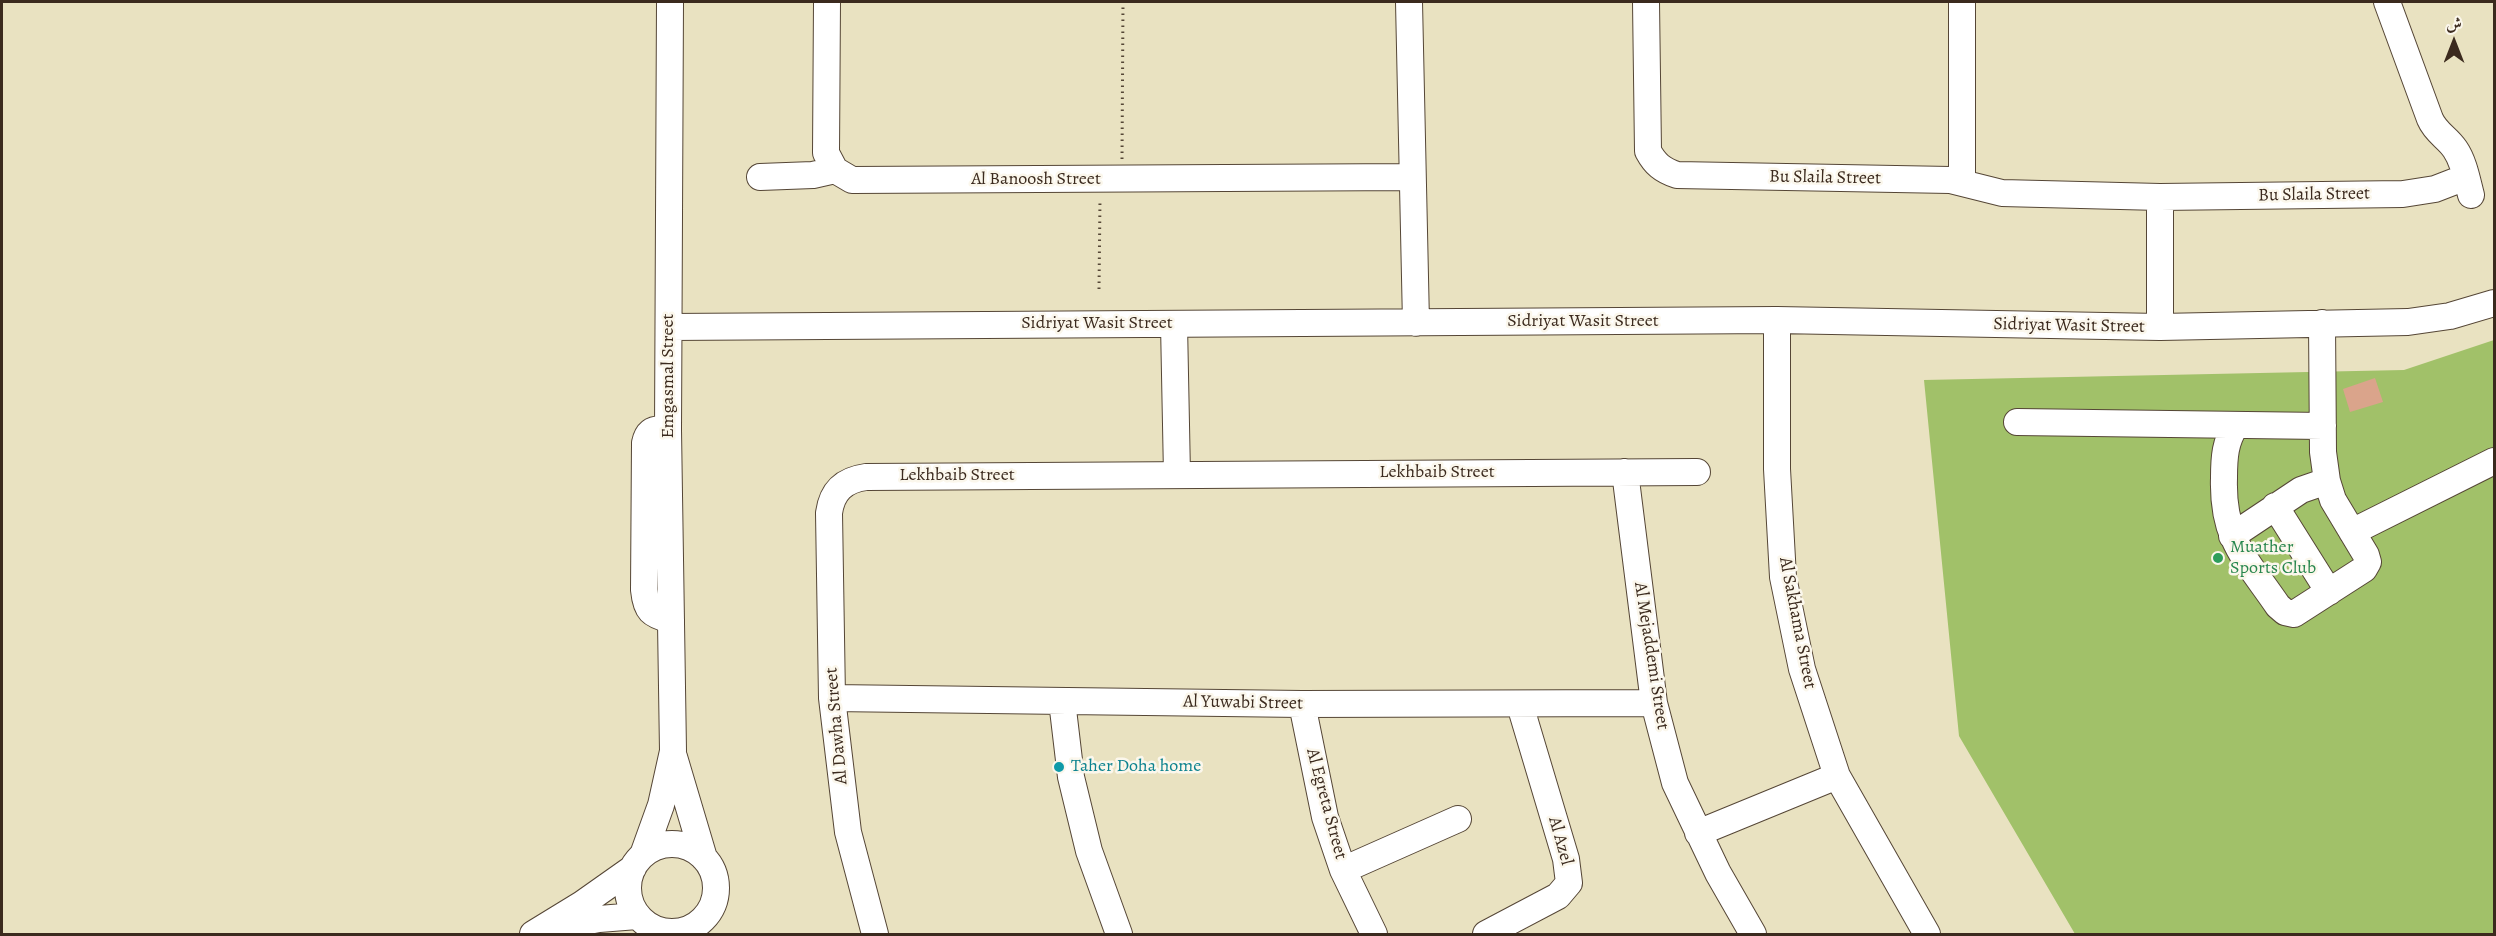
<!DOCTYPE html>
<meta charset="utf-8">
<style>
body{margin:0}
#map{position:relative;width:2496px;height:936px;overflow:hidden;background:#e9e2c1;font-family:Alegreya,Amiri,serif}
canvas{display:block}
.frame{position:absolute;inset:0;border:3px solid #3b2a1e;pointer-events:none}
.north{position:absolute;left:2424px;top:12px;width:60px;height:60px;-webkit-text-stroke:4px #fbf7ec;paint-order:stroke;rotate:0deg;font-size:16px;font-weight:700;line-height:24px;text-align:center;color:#3b2a1e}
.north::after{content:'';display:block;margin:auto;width:21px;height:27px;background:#3b2a1e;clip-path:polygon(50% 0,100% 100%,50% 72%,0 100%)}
</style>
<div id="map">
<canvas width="2496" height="936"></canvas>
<div class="frame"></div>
<div class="north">ش</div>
</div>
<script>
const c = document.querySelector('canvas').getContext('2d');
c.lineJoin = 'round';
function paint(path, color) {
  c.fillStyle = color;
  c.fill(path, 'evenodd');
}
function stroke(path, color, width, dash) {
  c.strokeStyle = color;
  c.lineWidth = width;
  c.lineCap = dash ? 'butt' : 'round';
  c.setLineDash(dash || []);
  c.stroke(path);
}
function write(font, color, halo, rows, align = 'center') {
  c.font = font + ' Alegreya,serif';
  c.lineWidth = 5;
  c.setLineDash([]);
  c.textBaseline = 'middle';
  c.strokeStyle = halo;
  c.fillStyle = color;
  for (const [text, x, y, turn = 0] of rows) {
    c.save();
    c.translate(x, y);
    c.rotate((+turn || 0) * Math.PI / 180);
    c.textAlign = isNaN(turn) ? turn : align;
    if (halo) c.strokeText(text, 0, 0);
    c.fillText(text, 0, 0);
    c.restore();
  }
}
const green = new Path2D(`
 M2494,340V934H2075L1959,736L1924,380L2404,370Z`);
const building = new Path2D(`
 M2375,378L2383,402L2350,412L2343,389Z`);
const path = new Path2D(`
 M1122,159L1123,2
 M1099,289L1100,199`);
const minor = new Path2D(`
 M827,2L826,153L835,170L852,180L1412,177
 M1409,2L1416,323
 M1646,2L1648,151C1655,164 1662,170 1677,175L1950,180L2002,193L2160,197L2403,194L2435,189L2466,177
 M1962,2V182
 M2387,2L2430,119C2436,133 2447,137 2455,149C2464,162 2467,180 2471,195
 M760,177L813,175L835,170
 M1777,320V469L1783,577L1802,669L1837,776L1927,934
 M1174,324L1177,475
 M669,327L1777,320L2160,327L2408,322L2450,316L2494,303
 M2160,327V197
 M2017,422L2323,426
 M2236,425C2225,442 2224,457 2224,478C2222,539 2246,559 2278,606L2285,612L2294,614L2364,569L2368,562L2366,555L2333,500L2327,481L2323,452L2322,323
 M668,430C656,428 648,429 645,443L644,590C646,611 651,615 671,620
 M1625,472L1654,703L1675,783L1718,873L1753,934
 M2275,506L2329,592
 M2352,532L2494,461
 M2232,536L2301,490L2327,481
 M832,698L1302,704L1654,703
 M1062,701L1071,777L1089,851L1119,934
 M1302,704L1325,817L1343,870L1374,934
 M674,757L704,858
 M1698,833L1837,776
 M628 888a44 44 0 1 1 88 0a44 44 0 1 1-88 0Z
 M643,855L661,805L673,751L668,430L670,2
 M1343,870L1458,819
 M557,927L599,919L637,916
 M533,934L582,904L633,868
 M875,934L848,832L832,698L829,513C832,491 844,480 866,477L1697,472
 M1486,934L1558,896L1569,883L1566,859L1520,705`);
const markers = [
 [2218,558,6,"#2e9e5b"],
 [1059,767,6,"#0f9aa8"]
];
const streetNames = [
 ["Bu Slaila Street",1825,178,1],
 ["Al Banoosh Street",1036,180],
 ["Bu Slaila Street",2314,195,-1],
 ["Sidriyat Wasit Street",1583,322],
 ["Sidriyat Wasit Street",1097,324],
 ["Sidriyat Wasit Street",2069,326,1],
 ["Emgasmal Street",669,376,-90],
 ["Lekhbaib Street",1437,473],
 ["Lekhbaib Street",957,476],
 ["Al Sakhama Street",1797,623,79],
 ["Al Mejaddemi Street",1651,656,81],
 ["Al Yuwabi Street",1243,703,1],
 ["Al Dawha Street",837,726,-95],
 ["Al Egreta Street",1326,804,75],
 ["Al Azel",1560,841,74]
];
const leisureNames = [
 ["Muather",2230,548],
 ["Sports Club",2230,569]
];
const cultureNames = [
 ["Taher Doha home",1071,767]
];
paint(green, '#a1c169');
paint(building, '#daa48b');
stroke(minor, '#554636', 28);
stroke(path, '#554636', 3, [1.5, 4.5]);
stroke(minor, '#fff', 26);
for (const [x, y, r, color] of markers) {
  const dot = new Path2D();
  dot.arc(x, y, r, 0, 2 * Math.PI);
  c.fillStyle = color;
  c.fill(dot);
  stroke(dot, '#fbf7ec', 2);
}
write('18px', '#3b2a1e', '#fbf7ec', streetNames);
write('18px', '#27864d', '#fbf7ec', leisureNames, 'left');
write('18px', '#0d838f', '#fbf7ec', cultureNames, 'left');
</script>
